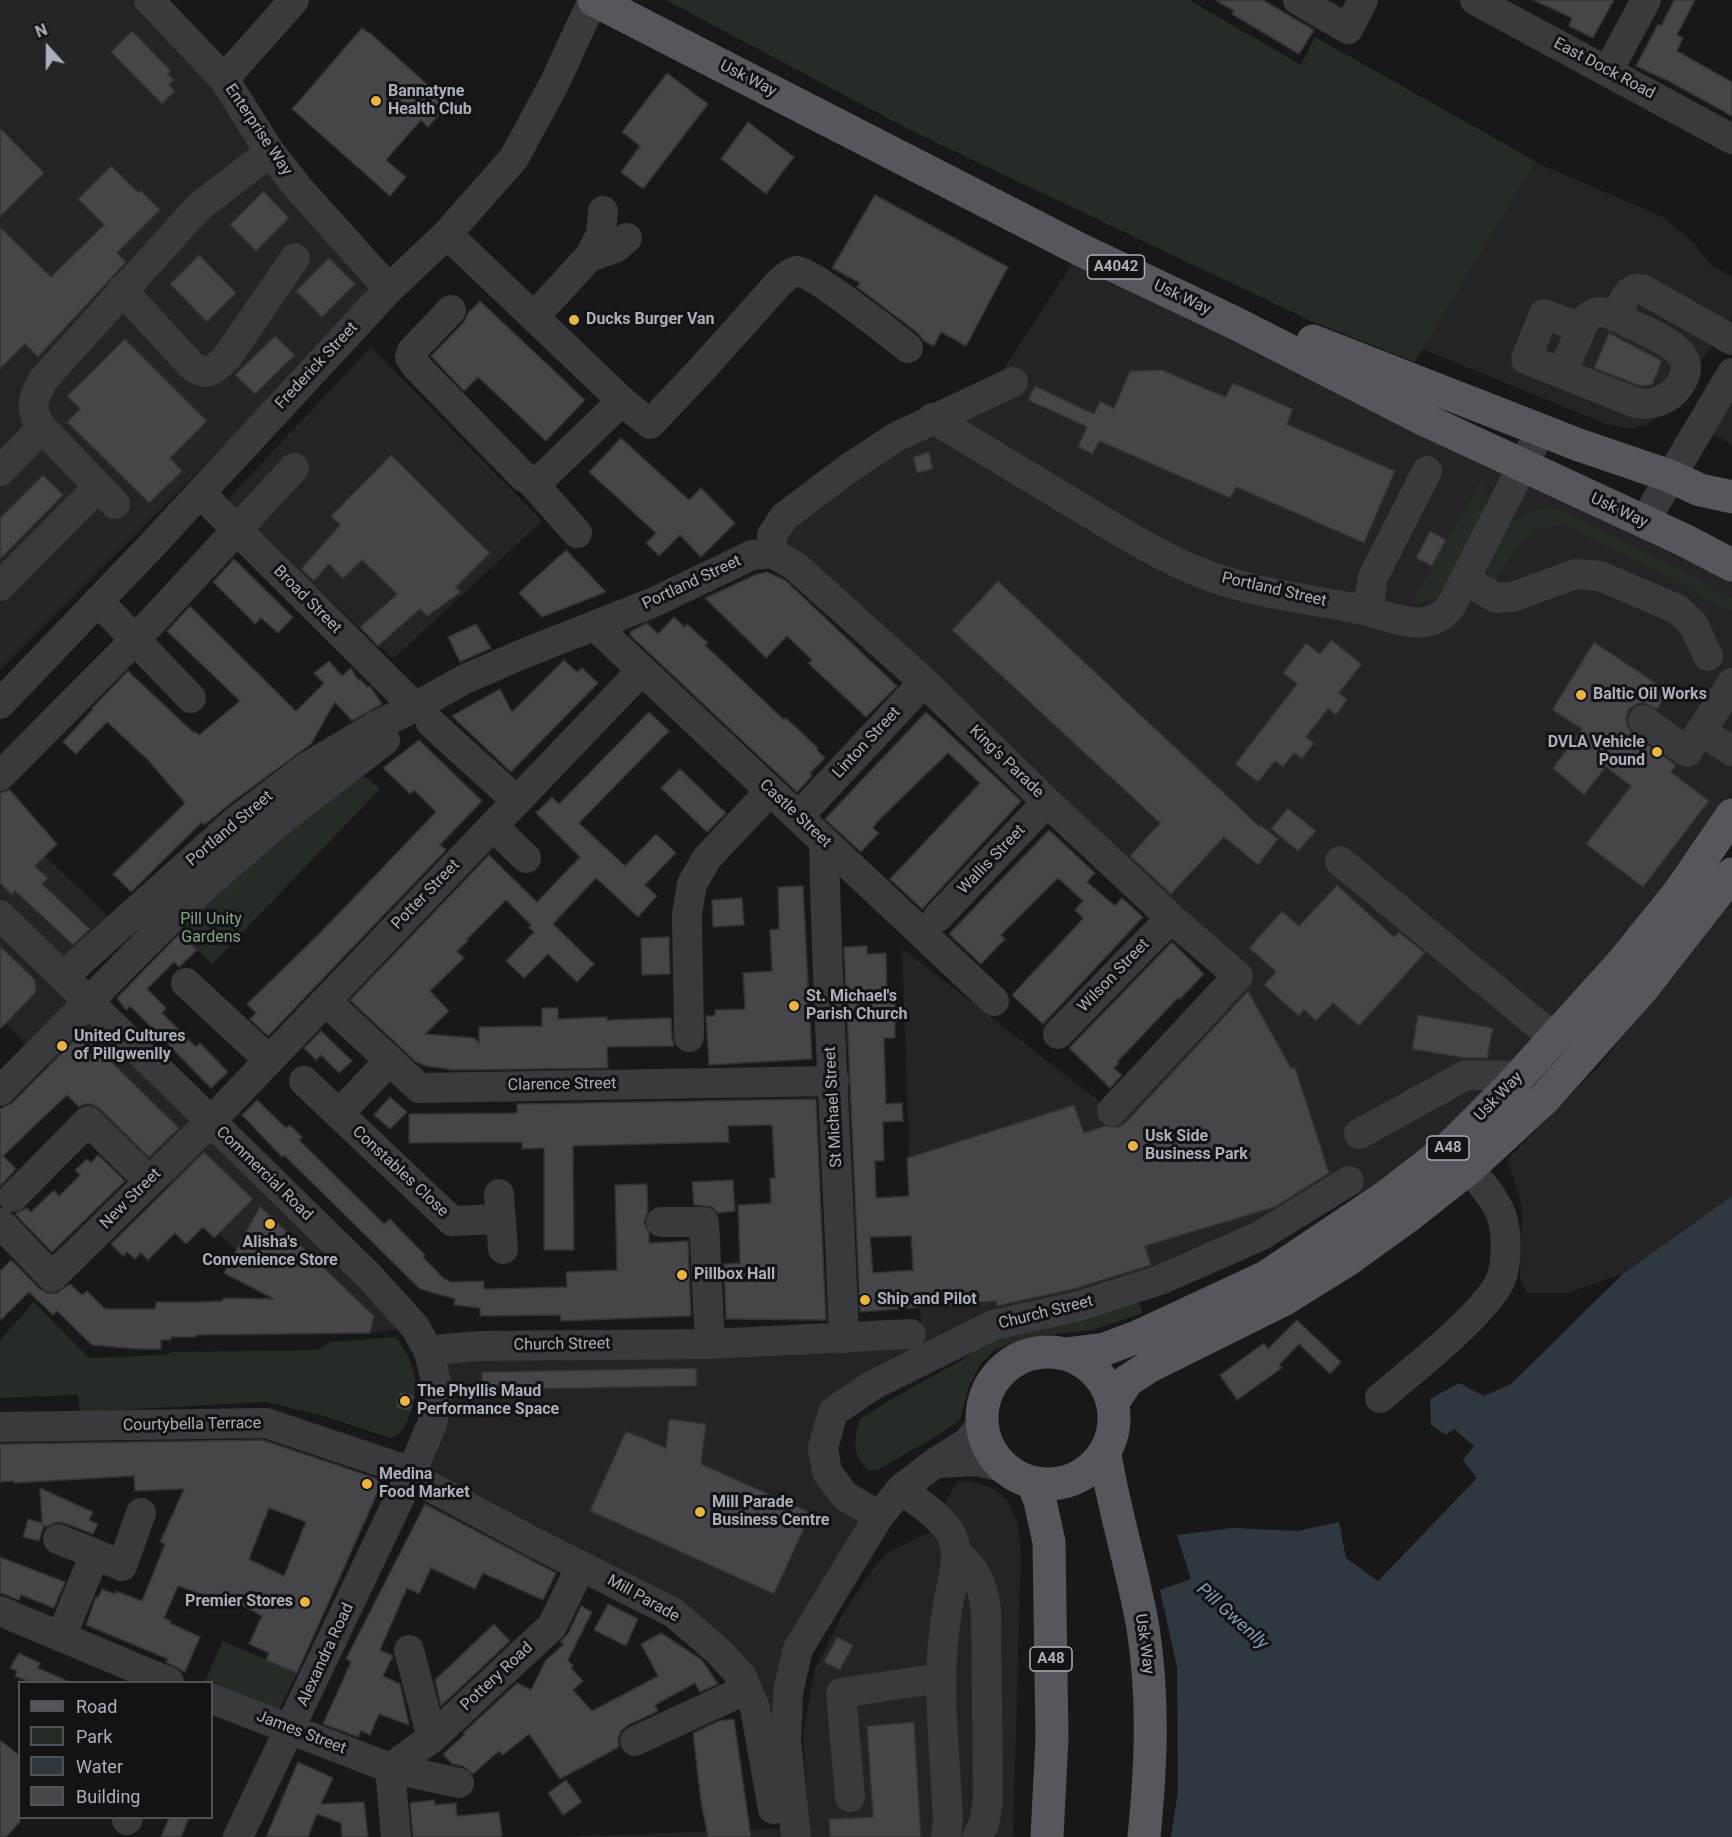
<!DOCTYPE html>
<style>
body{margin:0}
#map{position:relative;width:1732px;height:1837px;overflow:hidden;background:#18181a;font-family:Roboto,sans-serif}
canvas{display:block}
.legend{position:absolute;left:18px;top:1681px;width:195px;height:138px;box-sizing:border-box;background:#131315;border:2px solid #505157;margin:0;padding:8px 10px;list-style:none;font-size:18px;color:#abafb9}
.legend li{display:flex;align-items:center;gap:12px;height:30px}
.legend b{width:30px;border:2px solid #505157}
.north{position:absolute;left:18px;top:18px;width:60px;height:60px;-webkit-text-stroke:4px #131315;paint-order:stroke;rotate:339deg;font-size:16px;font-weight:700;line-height:24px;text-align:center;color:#abafb9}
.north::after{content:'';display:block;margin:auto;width:21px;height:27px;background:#abafb9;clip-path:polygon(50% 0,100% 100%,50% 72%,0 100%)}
</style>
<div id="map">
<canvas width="1732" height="1837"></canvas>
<ul class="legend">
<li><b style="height:8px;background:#55575d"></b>Road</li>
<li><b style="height:16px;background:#242c25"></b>Park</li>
<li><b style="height:16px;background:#30383f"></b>Water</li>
<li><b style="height:16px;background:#45454a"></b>Building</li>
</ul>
<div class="north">N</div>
</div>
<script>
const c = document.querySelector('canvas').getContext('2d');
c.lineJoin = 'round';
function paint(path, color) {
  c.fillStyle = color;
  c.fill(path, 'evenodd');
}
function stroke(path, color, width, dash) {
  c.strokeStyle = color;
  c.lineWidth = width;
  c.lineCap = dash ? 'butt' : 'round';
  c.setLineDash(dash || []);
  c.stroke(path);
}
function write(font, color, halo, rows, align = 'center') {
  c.font = font + ' Roboto,sans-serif';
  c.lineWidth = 6;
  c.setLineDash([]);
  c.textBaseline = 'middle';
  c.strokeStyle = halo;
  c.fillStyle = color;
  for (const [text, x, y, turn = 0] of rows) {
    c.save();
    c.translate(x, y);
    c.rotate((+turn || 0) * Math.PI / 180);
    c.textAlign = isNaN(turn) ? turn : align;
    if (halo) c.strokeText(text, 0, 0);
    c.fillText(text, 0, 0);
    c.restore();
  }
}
const built = new Path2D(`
 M0,0H133L391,279L0,670Z
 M1520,153L1535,162L1663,217L1694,243L1710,264L1732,277V318L1665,412L1646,425L1629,429L1606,424L1410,344Z
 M1081,250L1732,570V815L1680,891L1368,1209L1349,1182L1260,1236L873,1385L823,1448L879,1516L798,1649L796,1837H559L794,1828L720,1653L410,1476L429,1352L923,1333L913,1263L902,948L1112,1111L1238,976L772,535L1001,373Z
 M371,347L542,521L393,659L225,502Z
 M1732,374V447L1724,439L1698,429Z
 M0,814L119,926L64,976L415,1327L370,1333L323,1334L186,1202L0,1018Z
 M1732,898V1196L1624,1273L1568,1293H1527L1520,1279L1522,1206L1507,1160L1599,1066Z
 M964,1481L983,1484L996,1490L1007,1500L1017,1522L1021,1550L1013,1837H809L803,1733L815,1669L845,1610L876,1565L890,1551L930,1532L956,1483Z`);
const green = new Path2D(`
 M666,0H1189L1301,65L1315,37L1535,161L1415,362L1311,321L912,131Z
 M1482,479L1487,486L1484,505L1489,508C1477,530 1453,584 1434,597C1427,602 1420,603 1412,603Z
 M1549,508L1560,509L1732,598V611L1564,524C1525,526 1512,554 1494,583C1476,567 1502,535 1510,519L1516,521C1526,513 1535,509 1549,508Z
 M364,776L380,789L212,964L176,930L304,817Z
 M1137,1298L1143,1313L1092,1330L1045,1335L995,1349L979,1366L969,1386L960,1419L943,1432L878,1470L868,1471C852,1451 853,1444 860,1419L902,1393L964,1359L977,1346L1009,1327Z
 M34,1302L89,1358L165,1355L173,1352L317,1350L331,1342L396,1337C404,1348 412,1362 415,1375C418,1392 409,1434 391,1438L320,1415L266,1402L80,1412L78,1395L0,1398V1340Z
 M223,1641L297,1673L277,1714L212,1684V1682L205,1681Z`);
const water = new Path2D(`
 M1732,1196V1837H1171L1178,1791L1177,1667L1160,1590L1191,1579L1177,1535L1232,1528L1298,1531L1339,1522L1346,1558L1378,1581L1477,1478L1463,1460L1474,1446L1454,1429L1446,1435L1431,1425L1430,1399L1459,1383L1484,1396L1511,1384L1624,1273Z`);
const building = new Path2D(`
 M1215,0H1263L1314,30L1299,54L1232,14L1234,11Z
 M1533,0H1614L1593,38L1569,26L1572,18Z
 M1674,0H1695L1677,35L1683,38L1677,51L1732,82V116L1663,78V79L1636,66L1658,24L1661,26Z
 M362,28L368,33L369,32L449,104L428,127L421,120L386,160L406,177L390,196L292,109Z
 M132,31L171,71L168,74L174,80L169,85L175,91L162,104L111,52Z
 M667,73L708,104L643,189L621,172L640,146L622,132Z
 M748,122L794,157L766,194L721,159Z
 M0,128L44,173L0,217Z
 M111,166L138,192L140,190L160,210L117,253L126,262L50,344L38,357L25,344L0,369V227L51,277L104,225L78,199Z
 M263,191L289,218L256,251L230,225Z
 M875,195L1008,267L966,346L941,332L934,346L924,341L919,334L857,287L860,283L832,268Z
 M199,255L236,293L207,322L170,284Z
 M329,258L355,284L322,317L296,291Z
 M480,301L585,400L546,441L478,377L464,391L431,356L464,322L468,313Z
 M1609,333L1662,361L1652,385L1640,386L1594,368Z
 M275,336L295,355L255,394L235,375Z
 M125,339L207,421L170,458L182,471L149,503L67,422L80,409L67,396Z
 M1162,370L1225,397L1233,383L1293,409L1287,424L1395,471L1364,543L1236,487L1230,498L1099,441L1093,454L1078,447L1087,427L1028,400L1035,386L1094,414L1100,401L1114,408L1130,371Z
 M621,438L689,500L701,488L735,523L701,557L680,535L659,556L646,543L656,533L589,472Z
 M929,452L933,469L917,473L913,457Z
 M391,455L490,553L456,587L461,592L427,616L420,609L378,646L360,627L397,594L362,560L343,579L329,564L314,581L301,569L340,525L331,516Z
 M43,475L63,495L0,559V518Z
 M1430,531L1446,540L1432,566L1416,558Z
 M566,550L606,592L542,617L519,593Z
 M234,559L293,617L278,633L261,618L255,624L213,582Z
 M767,572L785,580L897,686L866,717L808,663L812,660L787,636L766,658L705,598L755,575Z
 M998,581L1259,826L1260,825L1278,839L1258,865L1224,837L1171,894L1130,856L1160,823L952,630Z
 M190,606L296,711L324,683L314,673L329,661L342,676L351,668L358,680L360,679L367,687L370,686L382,704L352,721L335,702L311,744L232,802L204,825L202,822L131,892L113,874L185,803L148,760L107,722L76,754L63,742L93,709L92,708L128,671L194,733L196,732L199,735L240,701L167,631Z
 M674,617L685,627L687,624L708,643L705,645L784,720L786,718L818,748L817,750L825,758L810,773L812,776L797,792L630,635L631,631L647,623L658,634Z
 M476,624L491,648L460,662L448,637Z
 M1331,640L1362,664L1339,693L1347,700L1336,715L1328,709L1306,737L1314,743L1302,759L1294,753L1283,767L1275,761L1258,782L1235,764L1297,684L1283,673L1306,643L1320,654Z
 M1594,642L1668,691L1657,709L1644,703L1637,704L1629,709L1626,718L1627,726L1633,734L1676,765L1671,772L1709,801L1643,887L1586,844L1631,786L1606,767L1584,795L1553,768L1582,729L1552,710Z
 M564,660L577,672L582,668L598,683L511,772L452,716L500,689L512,712Z
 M649,712L669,731L579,823L625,866L656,834L676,853L645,885L657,896L638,917L596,878L553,924L594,964L577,982L548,954L524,978L506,961L534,932L529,928L531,925L506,900L467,939L468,941L457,951L464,958L430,991L449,1011L425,1034L474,1038L479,1043V1027L542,1026V1008H558V1019L607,1017V1020L671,1018L672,1037L674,1046L607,1047L608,1068L454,1070L426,1066L416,1062L350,1000L489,855L537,902L580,857L536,813L552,797L559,804Z
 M926,712L1021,801L922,909L890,879L980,783L948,753L878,821L873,828L879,833L861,852L825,819Z
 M419,740L482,801L440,845L446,850L268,1036L250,1019L256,1013L247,1004L321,932L436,812L414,790L410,794L383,768Z
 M680,769L726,813L707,832L661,788Z
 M10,790L57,844L35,866L48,878L42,884L90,929L73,945L15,891L12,895L0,883V793Z
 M1288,808L1316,831L1298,851L1271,829Z
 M1049,830L1095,873L1087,882L1115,906L1122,898L1143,917L1043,1024L1012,995L1079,923L1083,918L1075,910L1083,901L1058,878L1001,935L1005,939L981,964L949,934Z
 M1337,885L1394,937L1399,932L1425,953L1359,1026L1333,1003L1316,1021L1304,1010L1299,1016L1264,985L1276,972L1249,948L1282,911L1299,926Z
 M803,886L812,1059L709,1065L706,1016H715V1010L745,1009L743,973L772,971L770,930L779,929L778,887Z
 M742,898L744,925L713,927L712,900Z
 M180,933L197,950L179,967L174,962L147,989L166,1008L162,1013L196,1047L200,1043L228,1072L211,1088L130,1006L126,1010L117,998Z
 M669,937L670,974L642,975L641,938Z
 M1172,942L1204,974L1180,999L1178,998L1117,1062L1119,1063L1114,1068L1122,1075L1110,1088L1069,1048Z
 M0,946L35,980L36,992L0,1029Z
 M867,946V954L886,953L887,997H895V1038H884L886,1104L902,1103L903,1121L883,1122L884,1161H875L876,1198L909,1196L907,1158L1074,1105L1084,1133L1105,1126L1118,1127L1125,1123L1248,991L1291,1068L1295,1067L1329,1173L1275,1207L1145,1246L1151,1265L1074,1289L997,1306L996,1301L860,1312L844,947ZM911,1236L913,1270L873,1273L870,1237Z
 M1418,1015L1493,1028L1487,1058H1464L1412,1049Z
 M321,1031L352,1061L339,1073L321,1055L316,1060L304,1048Z
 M82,1033L179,1128L149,1157L100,1109L92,1104H84L79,1107L67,1095L3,1156L16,1169L0,1186V1109L12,1103Z
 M390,1097L407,1112L390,1129L374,1115Z
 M816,1099L826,1320L726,1319L724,1264L740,1263L738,1205L771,1203L770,1178H775L772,1125L728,1126L729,1142L573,1146L574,1250H544V1148L522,1149V1142L409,1143V1114L517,1113V1104Z
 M257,1100L286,1128L290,1125L302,1137L299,1140L384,1224L390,1219L425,1255L423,1257L443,1278L451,1282L484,1281V1289L567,1287L566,1272L617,1270L615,1185L647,1184L648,1211L644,1223L649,1233V1243L688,1241L691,1316L561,1321L560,1315L480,1316V1308L454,1305L455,1299L420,1289L284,1155L282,1157L242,1115Z
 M204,1152L253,1199L214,1238L203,1227L186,1244L175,1233L148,1260L141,1253L135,1259L127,1252L123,1256L111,1244Z
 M98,1155L125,1181L52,1252L15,1214L27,1208L31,1212L54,1190L59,1196L80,1175L75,1170L87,1159L91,1163Z
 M733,1180L735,1211L718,1213L712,1207L694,1205L692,1182Z
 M260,1206L374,1316L370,1333L196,1335V1337H171V1340H161V1349H138L92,1345L57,1311L53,1315L29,1292L0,1321V1271L11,1260L40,1289L47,1293H57L70,1284L82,1295L87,1291L105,1309H155L156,1302H200L223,1301V1298L274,1299L224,1273Z
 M1297,1320L1341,1362L1330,1374L1299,1344L1279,1365L1282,1368L1237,1400L1220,1375L1264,1343L1268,1349Z
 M696,1368L697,1386L482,1390V1372Z
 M400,1392L414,1396L410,1411L396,1407Z
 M669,1419L706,1424L701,1464L811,1513L774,1594L590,1511L626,1431L666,1448Z
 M263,1440L378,1479L381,1485L297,1673L266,1660L269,1653L249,1644L262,1616L234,1601L232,1605L178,1586L164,1618L171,1621L170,1623L200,1637L185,1672L166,1662L168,1659L86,1625L96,1597L98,1598L102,1589L115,1594L116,1591L142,1601L165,1544L160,1542L184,1489L135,1491L134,1476L14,1483V1481L0,1482V1444ZM269,1508L306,1522L284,1576L249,1559Z
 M40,1488L93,1512L89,1520L98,1524L93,1534L64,1523L56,1522L46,1527L44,1525L39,1541L23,1537L28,1519L42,1523Z
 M425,1504L556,1573L543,1600L483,1573L475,1589L431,1568L419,1594L407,1588L380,1650L393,1656L383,1676L400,1684L409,1725L379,1714L370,1735L361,1731L358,1737L323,1724L351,1662L346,1659Z
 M0,1557L65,1582L54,1608L21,1595L19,1600L0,1593Z
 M608,1604L638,1619L626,1646L594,1630Z
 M581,1606L592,1612L568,1660L573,1666L571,1668L583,1681L573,1690L592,1711L658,1676L641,1644L661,1633L702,1660L718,1684L700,1692L695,1683L655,1705L658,1711L628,1725L621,1731L618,1739L619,1747L560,1779L529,1734L503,1755L499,1751L473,1774L463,1766L452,1764L443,1754L465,1734L463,1733L517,1683L531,1690L546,1660L564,1644L560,1642L568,1634Z
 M494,1624L510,1641L441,1706L435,1680Z
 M837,1637L853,1645L840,1670L824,1662Z
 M19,1653L40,1663L38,1668L72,1683H31L15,1676L17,1671L10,1668Z
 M734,1719L751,1837H708L701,1802L693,1733L719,1721Z
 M914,1722L921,1837H830L829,1819L873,1817L867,1726Z
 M0,1740L20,1756V1822L6,1837H0Z
 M298,1762L333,1778L321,1804L364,1802L368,1837H342L341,1823L317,1814L308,1837H266Z
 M566,1780L582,1802L563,1815L548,1793Z
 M434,1800L435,1805L456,1803L457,1816L499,1812L502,1837H413L410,1803Z
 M169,1818H189L181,1837H161Z`);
const minor = new Path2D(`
 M149,0L224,79L270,152L299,189L389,289
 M1298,0L1348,29L1363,0
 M1475,0L1732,139
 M1608,71L1646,0
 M224,79L294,0
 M447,234L622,401L650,424L702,369L779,283C784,279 791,271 798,271C810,270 893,336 908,348
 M589,257L601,235L603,211
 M122,290L191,365C207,378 214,370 227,357L295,258
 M451,310L412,351L410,357L416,366L524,477L531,481L541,479L622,401
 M534,317L589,257L615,248L627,238
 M1616,317C1622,305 1626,286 1642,289L1732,340
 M1562,373L1585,320C1590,315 1594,312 1601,312C1612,312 1625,322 1635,326C1662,339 1708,356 1674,392C1663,402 1650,405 1636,403L1526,359L1544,314L1581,328
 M932,418C982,448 1031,478 1081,508C1119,531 1159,556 1201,573C1251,593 1308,599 1360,609C1392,616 1429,638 1452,604L1541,430
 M0,471L42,428
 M531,481L577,533
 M200,493L415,707
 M115,504L42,428C28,408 33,400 43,380L185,222L200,206L270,152
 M1644,522L1732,373
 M772,553L795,566L924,682L1047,802L1171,918L1238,976L1112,1111
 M1466,580L1496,598L1513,597L1575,574L1600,576L1677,609L1693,624L1708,656
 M0,586L98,487
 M98,601L191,698
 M1368,611L1373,577L1427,471
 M595,626L994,1001
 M0,704L153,544L389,289L447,234L514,158L554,84L593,0
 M1643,720L1687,752L1701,731L1732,751
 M431,723L517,801
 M1701,731L1732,683
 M0,776L135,640L294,468
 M810,804L924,682
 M493,826L526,858
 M824,841C827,1007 838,1172 844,1338
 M1340,861L1554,1038
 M0,915L370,1277L415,1327L429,1352L438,1391L432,1424L410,1476L238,1837
 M938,917L1047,802
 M64,976L235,822L307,767L378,725L415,707L465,679L525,653L652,603L752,555L772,553V535L784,517L849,468L896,437L1013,382
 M186,983L269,1060
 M326,1001L419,1088L834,1081
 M1058,1034L1171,918
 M689,1037L687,914L692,884L707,858L770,791
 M304,1081L452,1221L500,1219
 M0,1091L189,900L281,820L385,740
 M339,1114L389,1061
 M1359,1134L1466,1075L1519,1076
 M499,1194L503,1249
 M13,1197L88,1121L149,1181
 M661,1222H704L710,1344
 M0,1223L52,1277L211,1121L642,670
 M429,1352L444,1349L480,1346L710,1344L911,1334
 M1380,1398C1408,1374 1492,1309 1502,1276C1506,1262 1507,1241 1504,1226C1501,1204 1482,1185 1469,1168
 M0,1427L266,1423L412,1472
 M938,1463L976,1461L1002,1467
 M410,1476L537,1544L674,1613L720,1653L742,1677L755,1708L773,1809
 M901,1489C916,1501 947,1520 953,1539C961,1560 950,1589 947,1611C935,1680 945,1752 948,1821L946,1837
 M879,1516L845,1496L827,1472L823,1448L833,1412L873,1385L993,1325L1079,1306L1160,1280L1260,1236L1349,1181
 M58,1539L95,1554
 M957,1553C975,1568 983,1585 986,1609L988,1801L984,1824L977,1837
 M0,1611L169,1682
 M61,1637L95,1554L122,1566L141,1513
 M409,1650L432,1738
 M212,1699L390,1768L459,1783
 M635,1741L747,1689
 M390,1768L432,1738L552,1626L581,1566
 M390,1768L396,1837
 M850,1797L841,1693L941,1678
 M127,1820L128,1818
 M796,1837L786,1741L788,1692L798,1649L879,1516L901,1489L935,1463L968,1442L982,1424`);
const major = new Path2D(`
 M594,0L1081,250L1235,323L1423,419L1684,540L1732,565
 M1313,341L1579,445L1670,476L1700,490L1732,497
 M982 1418a66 66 0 1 1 132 0a66 66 0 1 1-132 0Z
 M1066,1354L1105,1349L1137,1337L1266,1277L1387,1196L1450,1147L1507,1090L1622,963L1680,891L1732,815
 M1113,1402L1127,1381L1150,1366L1283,1300L1349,1259L1407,1217L1469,1168L1545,1098L1642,989L1732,874
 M1105,1454C1114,1512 1133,1569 1143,1628C1154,1698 1151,1767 1144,1837
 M1033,1483L1040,1501L1049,1542L1052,1738L1047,1837`);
const markers = [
 [376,101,6,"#e9b440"],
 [574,320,6,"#e9b440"],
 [1581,695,6,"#e9b440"],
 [1657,752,6,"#e9b440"],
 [794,1006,6,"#e9b440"],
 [62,1046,6,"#e9b440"],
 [1133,1146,6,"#e9b440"],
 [270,1224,6,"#e9b440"],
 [682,1275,6,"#e9b440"],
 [865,1300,6,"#e9b440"],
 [405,1401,6,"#e9b440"],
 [367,1484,6,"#e9b440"],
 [700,1512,6,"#e9b440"],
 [305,1602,6,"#e9b440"]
];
const shields = [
 [1116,267,57],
 [1448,1148,42],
 [1051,1659,42]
];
const shieldNames = [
 ["A4042",1116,267],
 ["A48",1448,1148],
 ["A48",1051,1659]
];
const streetNames = [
 ["East Dock Road",1604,69,28],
 ["Usk Way",748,79,27],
 ["Enterprise Way",258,130,56],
 ["Usk Way",1182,298,25],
 ["Frederick Street",317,366,-47],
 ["Usk Way",1619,511,25],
 ["Portland Street",692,583,-25],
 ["Portland Street",1274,590,13],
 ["Broad Street",307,600,45],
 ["Linton Street",867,743,-47],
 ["King's Parade",1006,762,44],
 ["Castle Street",795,814,43],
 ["Portland Street",230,829,-40],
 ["Wallis Street",992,860,-46],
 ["Potter Street",426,895,-46],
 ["Wilson Street",1114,976,-46],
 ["Clarence Street",562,1085,-1],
 ["Usk Way",1499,1097,-46],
 ["St Michael Street",834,1107,-93],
 ["Constables Close",400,1172,43],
 ["Commercial Road",264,1174,44],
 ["New Street",131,1199,-45],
 ["Church Street",1046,1313,-14],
 ["Church Street",562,1345,-1],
 ["Courtybella Terrace",192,1425,-1],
 ["Mill Parade",643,1599,29],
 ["Usk Way",1144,1644,82],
 ["Alexandra Road",326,1655,-65],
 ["Pottery Road",497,1677,-43],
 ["James Street",301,1733,21]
];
const poiNames = [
 ["Bannatyne",388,92],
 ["Health Club",388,110],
 ["Ducks Burger Van",586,320],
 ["Baltic Oil Works",1593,695],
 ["DVLA Vehicle",1645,743,"right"],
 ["Pound",1645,761,"right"],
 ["St. Michael's",806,997],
 ["Parish Church",806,1015],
 ["United Cultures",74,1037],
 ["of Pillgwenlly",74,1055],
 ["Usk Side",1145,1137],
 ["Business Park",1145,1155],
 ["Alisha's",270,1243,"center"],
 ["Convenience Store",270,1261,"center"],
 ["Pillbox Hall",694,1275],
 ["Ship and Pilot",877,1300],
 ["The Phyllis Maud",417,1392],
 ["Performance Space",417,1410],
 ["Medina",379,1475],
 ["Food Market",379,1493],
 ["Mill Parade",712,1503],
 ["Business Centre",712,1521],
 ["Premier Stores",293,1602,"right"]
];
const parkNames = [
 ["Pill Unity",211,920],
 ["Gardens",211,938]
];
const waterNames = [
 ["Pill Gwenlly",1232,1617,42]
];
paint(built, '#242427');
paint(green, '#242c25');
paint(water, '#30383f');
paint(building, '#45454a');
stroke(building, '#323235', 1.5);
stroke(minor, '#393a3e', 30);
stroke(major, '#55575d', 33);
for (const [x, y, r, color] of markers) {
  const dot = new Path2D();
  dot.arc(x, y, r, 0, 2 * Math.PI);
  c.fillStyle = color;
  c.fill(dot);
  stroke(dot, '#131315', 2);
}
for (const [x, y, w] of shields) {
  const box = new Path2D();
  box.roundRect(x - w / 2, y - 12, w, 24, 4.5);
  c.fillStyle = '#131315';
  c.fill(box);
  stroke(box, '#abafb9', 1.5);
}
write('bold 15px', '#abafb9', null, shieldNames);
write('16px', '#abafb9', '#131315', streetNames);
write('bold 16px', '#abafb9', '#131315', poiNames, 'left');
write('16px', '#83a385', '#131315', parkNames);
write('italic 18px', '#849bb2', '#131315', waterNames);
</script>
